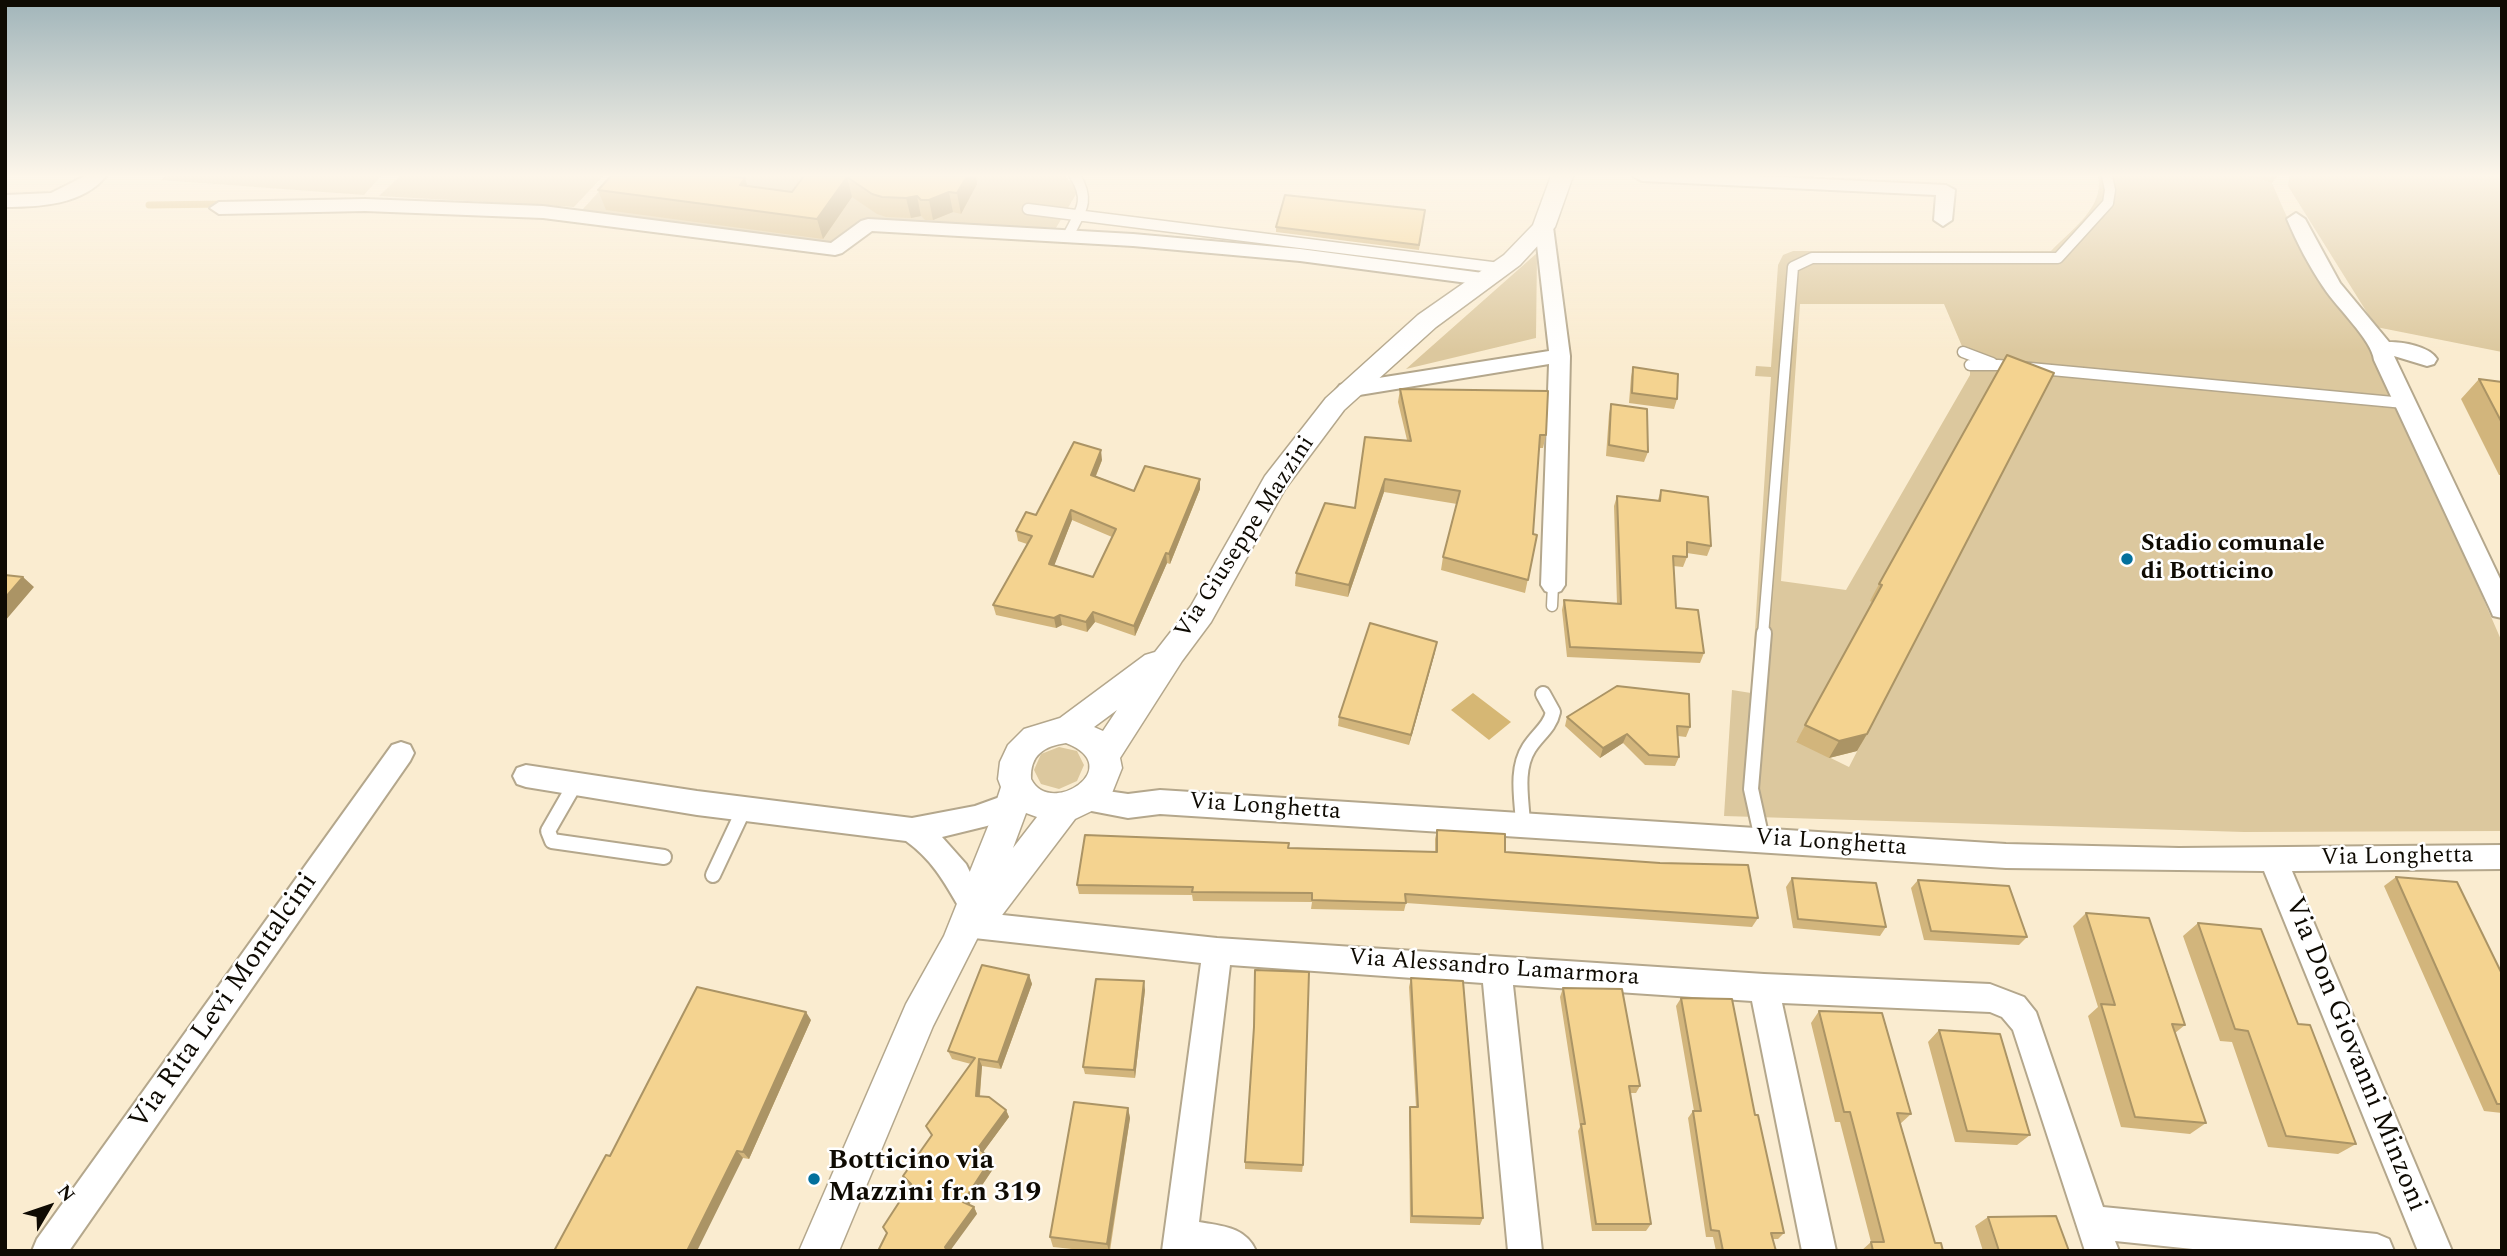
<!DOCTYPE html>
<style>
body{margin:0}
#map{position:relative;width:2507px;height:1256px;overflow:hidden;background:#faecd0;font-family:Spectral,serif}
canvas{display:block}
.frame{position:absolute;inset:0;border:7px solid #0f0b03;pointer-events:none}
.north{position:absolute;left:14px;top:1172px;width:70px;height:70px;-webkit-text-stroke:5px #fff;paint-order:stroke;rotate:51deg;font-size:19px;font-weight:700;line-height:28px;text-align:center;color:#0f0b03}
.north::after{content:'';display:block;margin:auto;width:24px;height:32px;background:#0f0b03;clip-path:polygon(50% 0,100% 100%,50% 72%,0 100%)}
</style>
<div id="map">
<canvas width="2507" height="1256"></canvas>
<div class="frame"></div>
<div class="north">N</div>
</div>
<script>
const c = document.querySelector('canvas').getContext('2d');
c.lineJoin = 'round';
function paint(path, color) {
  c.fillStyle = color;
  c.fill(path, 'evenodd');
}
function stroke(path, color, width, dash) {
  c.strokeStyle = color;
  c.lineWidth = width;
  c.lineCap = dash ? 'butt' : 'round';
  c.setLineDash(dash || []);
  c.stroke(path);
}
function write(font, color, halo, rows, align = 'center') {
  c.font = font + ' Spectral,serif';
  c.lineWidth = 5;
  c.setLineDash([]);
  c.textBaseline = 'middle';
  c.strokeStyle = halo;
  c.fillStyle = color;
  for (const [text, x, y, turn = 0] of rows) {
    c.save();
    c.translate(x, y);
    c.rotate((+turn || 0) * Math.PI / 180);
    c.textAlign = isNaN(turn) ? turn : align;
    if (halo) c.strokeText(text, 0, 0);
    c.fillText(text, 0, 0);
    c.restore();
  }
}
const green = new Path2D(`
 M166,176H381L364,195L161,180Z
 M400,176H603L574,207L379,196Z
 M613,176H1065L1078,191L1056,228L870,220L832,246L582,210Z
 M2098,176H2247L2272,183C2300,248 2324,297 2374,347L2502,642V831L2244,832L1724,816L1732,690L1751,693L1771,377L1755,376L1756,366L1771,367L1778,265L1783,255L1793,251H2051C2071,230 2105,207 2098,176ZM1800,304H1944L1970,365V375L1846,590L1781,581ZM1918,633L1849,767L1796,741Z
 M2289,176H2502V352L2376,327L2288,186Z
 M1537,253L1536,338L1406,369Z
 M1059,747L1077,751L1084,765L1077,781L1059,789L1041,784L1034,770L1041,754Z`);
const water = new Path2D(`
 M1473,693L1511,722L1489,740L1451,710Z`);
const stream = new Path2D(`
 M149,205L225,204`);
const serviceFar1 = new Path2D(`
 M1028,209L1500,268
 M1068,236C1080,212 1091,201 1075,176
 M1963,352L1992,363
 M1970,365H1998L2404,403
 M1552,606L1553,585
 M1763,635L1793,267L1812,258H2058L2108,203L2110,190L2107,176`);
const service = new Path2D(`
 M575,784L548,831L552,841L664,857
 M1523,824C1522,800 1515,770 1529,748C1537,735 1550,727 1553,712L1543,694
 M1762,839L1751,789L1764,633
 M713,875L744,809`);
const minor = new Path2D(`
 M85,176H106C83,205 39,207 5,207V195L51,193Z
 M1633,176H1757L1946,185L1955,190L1952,220L1943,226L1934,220L1936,195L1642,181Z
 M365,199L543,206L831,243L861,221L868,219L1133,234L1300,249L1483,273L1490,275L1493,279L1490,283L1483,285L1300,261L1133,246L872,231L842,253L835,255L543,218L365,211L219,214L210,208L219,202Z
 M2296,213L2305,219L2340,283L2389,342C2403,342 2429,346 2437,359L2434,364L2427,366L2394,356L2502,583V618L2493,616L2490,609L2374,360C2372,340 2336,307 2324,288C2309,266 2297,243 2287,219Z
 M1544,221L1553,227L1570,356L1565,585L1561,591L1553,594L1545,591L1541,585L1549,364L1347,397L1340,395L1336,390L1340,385L1347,383L1549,351L1535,227Z
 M401,742L410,745L414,753L410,761L69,1251H32L37,1239L392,745Z
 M526,765L697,791L912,818L975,806L1011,793L1021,797L1025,805L1021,813L987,826L942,837L966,864L987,907L984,913L1217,938L1764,974L1990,984L2024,997L2036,1012L2103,1207L2377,1234L2389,1239L2394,1251H2212L2115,1241L2119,1251H2085L2013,1030L2002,1017L1990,1012L1782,1003L1836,1251H1802L1752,1001L1513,985L1542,1251H1508L1483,983L1230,965L1199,1222C1222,1226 1246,1227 1256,1251H1162L1201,963L974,938L964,934L960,925L964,916C947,887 935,862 906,841L697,815L526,787L517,784L513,776L517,768Z
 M1086,788L1128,794L1160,790L2006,844L2179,848L2502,845V869L2292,871L2452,1251H2418L2264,871L2006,868L1160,814L1128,818L1076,808L1073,800L1076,792Z`);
const tertiary = new Path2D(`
 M1551,176H1573L1555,227L1520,265L1436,327L1344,410L1285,489L1211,622L1182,661L1120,758L1122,768L1112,793L1100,807L1075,819L990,931L979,935L933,1026L839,1251H799L906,1004L944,936L989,824L1001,787L998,779L1000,762L1008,745L1024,729L1060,718L1145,655L1155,652L1191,606L1265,476L1326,398L1418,315L1504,255L1533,225ZM1117,710L1103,731L1094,727ZM1066,743C1128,767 1050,818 1031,779C1030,755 1044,746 1066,743ZM1026,813L1037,817L1013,848Z`);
const wall = new Path2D(`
 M804,176H976L977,184L961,214L953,212L933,220H925L921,216L911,218L886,217L877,214L852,197L823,239L606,210L598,190L745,178L747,186L792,192Z
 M2247,176H2277L2272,183Z
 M1425,210L1419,250L1276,232V227Z
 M2007,355L1867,734L1857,751L1829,758L1796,742L1872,602L1870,601L1879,584Z
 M1633,367L1677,399L1674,409L1629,403L1631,377Z
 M2479,379L2502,382V475H2499L2461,399Z
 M1400,389L1546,435L1543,448H1539L1533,534L1537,535L1525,593L1441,570L1443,557L1457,504L1384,492L1348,597L1295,586L1296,573L1355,508L1407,440L1398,402Z
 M1611,404L1648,452L1644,462L1606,456L1609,414Z
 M1102,460L1096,476L1134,491L1200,489L1170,564L1167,563L1135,636L1095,622L1087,632L1062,625L1056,628L996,615L993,605L1027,544L1018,541L1016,531ZM1072,520L1112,537L1093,577L1054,565Z
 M1661,490L1711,546L1707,556L1687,553V557L1683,567L1673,566L1676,608L1704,653L1700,663L1567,657L1562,610L1564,600L1617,604L1614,506L1617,496L1658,500Z
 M1435,652L1409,745L1338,726L1339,717Z
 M1567,717L1690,727L1686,737L1678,736L1679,757L1675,766L1645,765L1623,743L1600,758L1565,726Z
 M1437,830L1505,852L1758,918L1752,927L1406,903L1404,911L1311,909L1312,902L1193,901L1192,895L1079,894L1077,885L1288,848L1435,852V839Z
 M2396,877L2502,974V1113L2484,1111L2384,886Z
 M1792,878L1886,927L1880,936L1793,928L1786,887Z
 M1918,880L2027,937L2019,945L1924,940L1911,888Z
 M2086,913L2185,1025L2175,1033L2206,1123L2190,1134L2121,1127L2088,1016L2098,1007L2073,926Z
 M2198,923L2298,1024L2356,1144L2338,1154L2268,1147L2232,1042L2220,1041L2183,936Z
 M1029,975L1032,984L1001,1069L982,1066L980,1096L1006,1110L1009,1117L983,1152L991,1159L995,1166L969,1205L974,1207L977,1214L887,1233L910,1186L903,1176L932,1136L971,1064L952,1059L948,1051Z
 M1411,978L1483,1218L1480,1225L1410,1223L1409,1114L1410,1107H1416L1409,987Z
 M1563,988L1640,1086L1636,1093H1630L1651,1224L1646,1231H1592L1578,1131L1580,1127L1560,997Z
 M1145,990L1135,1078L1085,1074L1083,1067Z
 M1681,998L1755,1115L1784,1233L1778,1239H1773L1776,1251H1716L1713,1237H1706L1688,1118L1693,1111H1694L1676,1006Z
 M1819,1011L1911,1114L1900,1124L1935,1243L1943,1251H1861L1871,1242L1840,1122H1835L1811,1023Z
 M811,1020L749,1159L743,1158L610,1156Z
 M1939,1030L2030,1135L2017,1145L1955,1142L1928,1042Z
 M1128,1108L1130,1118L1110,1251H1091L1053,1247L1050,1237Z
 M1245,1162L1303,1165L1302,1172L1245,1169Z
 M1988,1217L2069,1251H1983L1975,1226Z`);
const shadedWall = new Path2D(`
 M967,176H976L977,184L961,214L957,193Z
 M847,177L852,197L823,239L817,219Z
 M745,178L751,198L740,185Z
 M949,192L953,212L933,220L929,200Z
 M917,196L921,216L911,218L906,198Z
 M1101,450L1102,460L1092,485L1091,475Z
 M1200,479V489L1170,564L1169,554Z
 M1385,479L1384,492L1348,597L1349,585Z
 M1071,510L1072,520L1051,574L1049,564Z
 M1166,553L1167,563L1135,636L1134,626Z
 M23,577L34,587L5,621V598Z
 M1093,612L1095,622L1087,632L1086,622Z
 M1060,615L1062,625L1056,628L1054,618Z
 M1437,642L1435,652L1409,745L1411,735Z
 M1627,734L1623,743L1600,758L1603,748Z
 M1867,734L1857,751L1829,758L1839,741Z
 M1029,975L1032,984L1001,1069L998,1062Z
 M1144,981L1145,990L1135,1078L1134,1070Z
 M806,1012L811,1020L749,1159L743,1152Z
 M979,1059L982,1066L979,1103L976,1096Z
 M1128,1108L1130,1118L1109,1251L1107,1244Z
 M1006,1110L1009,1117L981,1155L978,1148Z
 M737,1151L743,1158L697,1251H687Z
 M991,1159L995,1166L966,1209L963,1202Z
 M974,1207L977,1214L950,1251H947L945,1247Z`);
const building = new Path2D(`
 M611,176H727L745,178L740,185L792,192L804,176H967L957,193L949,192L929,200H921L917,196L906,198L882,197L872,194L847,177L817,219L598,190Z
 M1285,195L1425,210L1419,245L1276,227Z
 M2007,355L2054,373L1867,734L1839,741L1805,725L1882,585L1879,584Z
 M1633,367L1678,374L1677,399L1632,393Z
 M2479,379L2502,382V423Z
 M1400,389L1548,391L1546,435H1540L1533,534L1537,535L1528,580L1443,557L1460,491L1385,479L1349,585L1296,573L1325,503L1355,508L1365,437L1411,441Z
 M1611,404L1647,409L1648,452L1609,445Z
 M1074,442L1101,450L1091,475L1134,491L1145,466L1200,479L1169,554L1166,553L1134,626L1093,612L1086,622L1060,615L1054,618L993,605L1032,536L1016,531L1026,512L1036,515ZM1071,510L1116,529L1093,577L1049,564Z
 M1661,490L1708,497L1711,546L1687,542V557L1673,556L1676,608L1698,610L1704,653L1570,647L1564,600L1621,604L1617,496L1660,501Z
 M5,575L23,577L5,598Z
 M1370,623L1437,642L1411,735L1339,717Z
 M1617,686L1689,694L1690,727L1677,726L1679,757L1649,755L1627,734L1603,748L1567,717Z
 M1437,830L1505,834V852L1660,863L1748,865L1758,918L1405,894L1406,903L1312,900V893L1192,892L1193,887L1077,885L1085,835L1289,843L1288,848L1437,852Z
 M2396,877L2457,882L2502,974V1104H2497Z
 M1792,878L1876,883L1886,927L1798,919Z
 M1918,880L2009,886L2027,937L1931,931Z
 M2086,913L2149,918L2185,1025L2172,1024L2206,1123L2135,1117L2101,1004L2115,1005Z
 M2198,923L2261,929L2298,1024L2310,1025L2356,1144L2286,1136L2248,1031L2235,1029Z
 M982,965L1029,975L998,1062L979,1059L976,1096L989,1097L1006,1110L978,1148L991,1159L963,1202L974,1207L945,1247L947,1251H878L887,1233L883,1227L911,1184L903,1176L932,1135L926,1126L975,1058L948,1051Z
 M1255,970L1309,972L1303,1165L1245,1162L1254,1027Z
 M1411,978L1463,981L1483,1218L1412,1216L1410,1107H1418Z
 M1096,979L1144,981L1134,1070L1083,1067Z
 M697,987L806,1012L743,1152L737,1151L687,1251H554L606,1155L610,1156Z
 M1563,988L1622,989L1640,1086H1629L1651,1224H1596L1581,1124H1585Z
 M1681,998L1732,999L1755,1115H1758L1784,1233H1771L1776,1251H1723L1719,1231L1711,1230L1693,1111H1701Z
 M1819,1011L1882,1013L1911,1114L1897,1113L1935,1243H1941L1943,1251H1873L1871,1242H1884L1850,1112H1844Z
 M1939,1030L2000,1034L2030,1135L1967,1131Z
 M1074,1102L1128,1108L1107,1244L1050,1237Z
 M2056,1216L2069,1251H1999L1988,1217Z`);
const markers = [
 [2127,559,7,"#03709c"],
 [814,1179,7,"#03709c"]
];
const streetNames = [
 ["Via Giuseppe Mazzini",1246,538,-57],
 ["Via Longhetta",1265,808,4],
 ["Via Longhetta",1831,844,4],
 ["Via Longhetta",2397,858,-1],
 ["Via Alessandro Lamarmora",1494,969,4]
];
const poiNames = [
 ["Stadio comunale",2141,545],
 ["di Botticino",2141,573]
];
const nearStreetnames = [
 ["Via Rita Levi Montalcini",225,1002,-55],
 ["Via Don Giovanni Minzoni",2354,1055,68]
];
const nearPoinames = [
 ["Botticino via",828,1163],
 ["Mazzini fr.n 319",828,1195]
];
paint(green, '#dcc89e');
paint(water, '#d6b774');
stroke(stream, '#d6b774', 7);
stroke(serviceFar1, '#b4a78c', 13);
stroke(service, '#b4a78c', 18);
stroke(minor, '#b4a78c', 4);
stroke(tertiary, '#b4a78c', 3);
stroke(serviceFar1, '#fff', 10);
stroke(service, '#fff', 14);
paint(minor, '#fff');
paint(tertiary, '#fff');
paint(wall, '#d2b57c');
paint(shadedWall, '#ab9465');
paint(building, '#f4d390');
stroke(building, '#ab9465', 2);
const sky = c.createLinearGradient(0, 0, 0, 352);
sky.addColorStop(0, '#a1b5ba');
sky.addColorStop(0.5, '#fdf6ea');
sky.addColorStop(1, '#fdf6ea00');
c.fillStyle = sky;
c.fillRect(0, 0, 2507, 352);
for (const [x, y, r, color] of markers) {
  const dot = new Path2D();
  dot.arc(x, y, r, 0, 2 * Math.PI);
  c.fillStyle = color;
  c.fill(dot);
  stroke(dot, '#fff', 2.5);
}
write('24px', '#0f0b03', '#fff', streetNames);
write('bold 24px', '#0f0b03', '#fff', poiNames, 'left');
write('28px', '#0f0b03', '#fff', nearStreetnames);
write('bold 28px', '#0f0b03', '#fff', nearPoinames, 'left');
</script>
